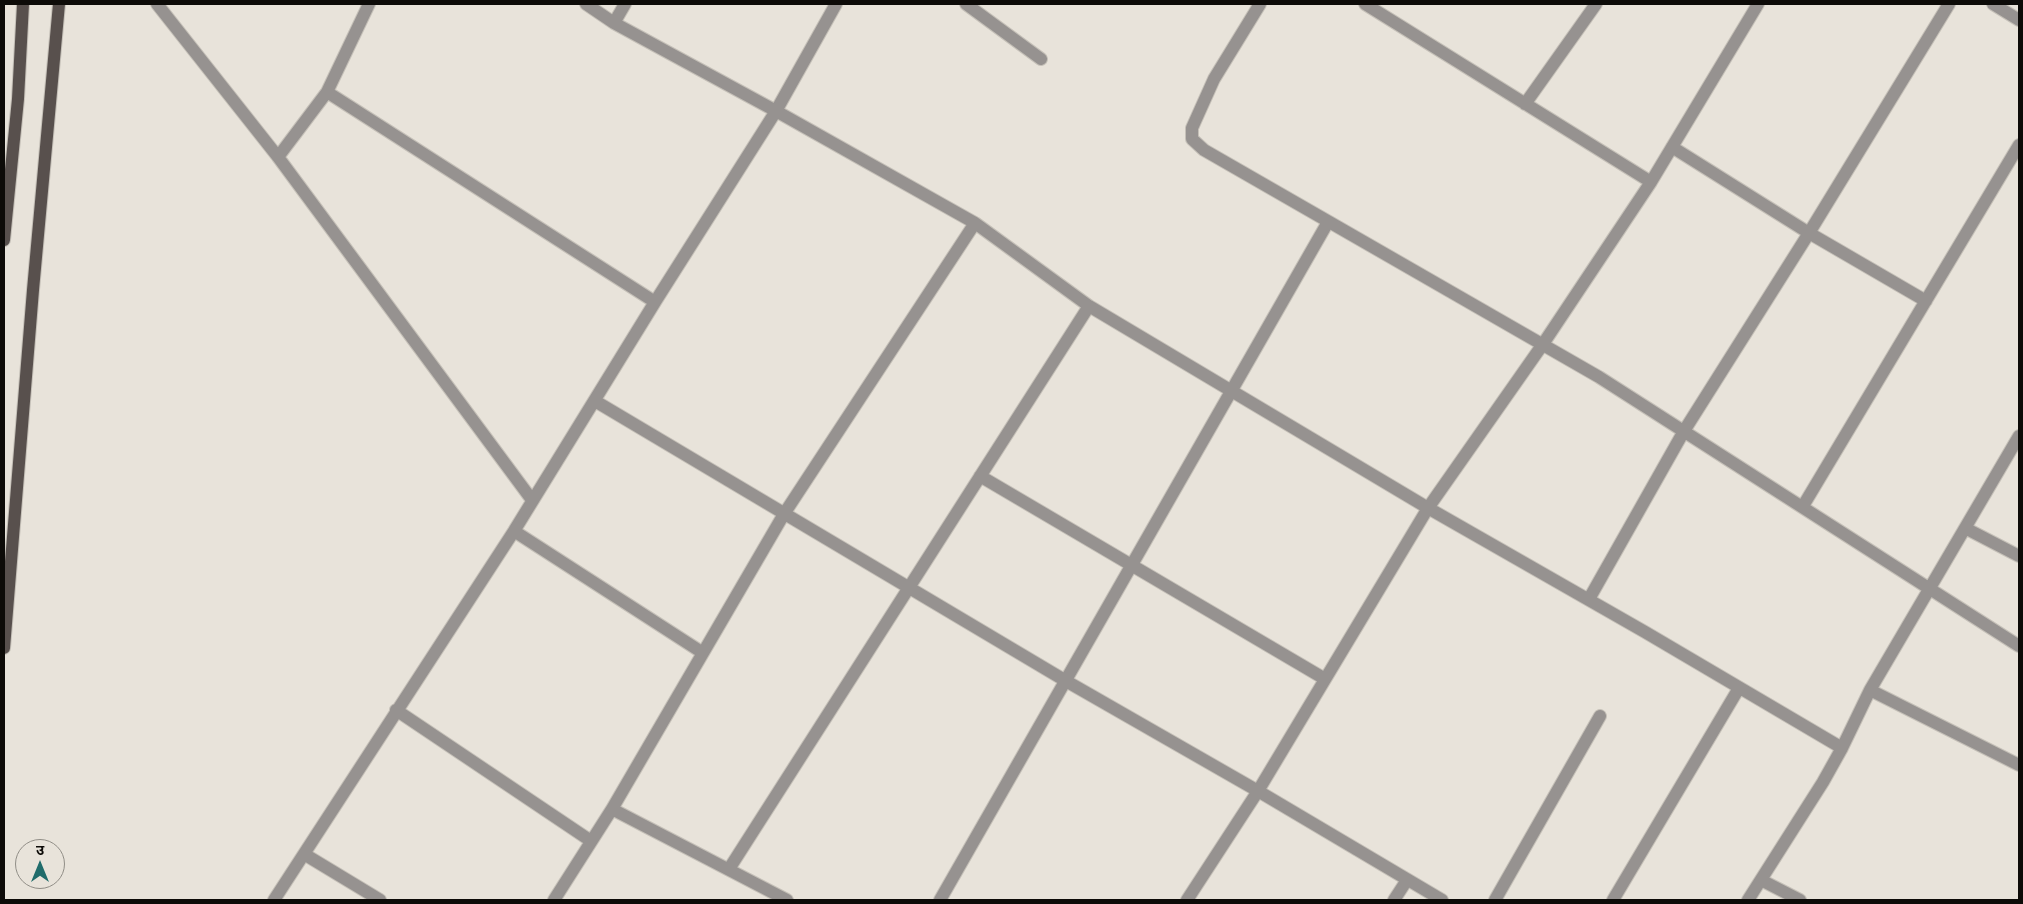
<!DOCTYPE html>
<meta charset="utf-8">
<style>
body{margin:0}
#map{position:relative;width:2023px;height:904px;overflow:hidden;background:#e8e3da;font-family:"Playfair Display","Noto Sans Devanagari",serif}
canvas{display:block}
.frame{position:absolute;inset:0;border:5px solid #0d0b08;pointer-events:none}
.north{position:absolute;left:15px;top:839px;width:50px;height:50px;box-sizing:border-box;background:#e8e3da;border:1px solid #908d86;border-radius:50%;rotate:0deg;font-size:14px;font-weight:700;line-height:20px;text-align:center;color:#0d0b08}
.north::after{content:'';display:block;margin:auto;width:18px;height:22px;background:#206c6b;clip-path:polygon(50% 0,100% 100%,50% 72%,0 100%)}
</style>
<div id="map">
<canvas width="2023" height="904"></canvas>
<div class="frame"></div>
<div class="north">उ</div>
</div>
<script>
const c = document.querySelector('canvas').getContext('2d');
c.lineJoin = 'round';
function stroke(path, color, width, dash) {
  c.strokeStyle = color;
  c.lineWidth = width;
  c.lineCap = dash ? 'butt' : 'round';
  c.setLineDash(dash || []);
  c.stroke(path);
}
const minor = new Path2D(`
 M157,4L278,157L532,500
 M586,4L614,23L776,111L975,223L1089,306L1428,508L1645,632L1842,748L1823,782L1748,900
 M966,4L1041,59
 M1260,4L1214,79L1192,128V139L1204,150L1599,377L2019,646
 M1365,4L1651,182
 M1993,4L2019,20
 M614,23L625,4
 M327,92L655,302L776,111L836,4
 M1525,104L1596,4
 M1672,147L1809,233L1926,301
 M278,157L327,92L369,4
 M595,401L1066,681L1258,791L1442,900
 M2019,436L1870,690L2019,765
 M980,476L1325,679
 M1803,506L2019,145
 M1965,528L2019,556
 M514,531L703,653
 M1589,599L1684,431L1809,233L1949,4
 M396,710L591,841
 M1842,748L1870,690
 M304,854L380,900
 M729,869L1089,306
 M1761,880L1800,900
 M274,900L514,531L655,302
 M554,900L612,809
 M787,900L612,809L784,514L975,223
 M940,900L1328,222
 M1187,900L1258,791L1428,508L1543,344L1651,182L1758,4
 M1394,900L1407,880
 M1495,900L1600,716
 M1613,900L1739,688`);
const primary = new Path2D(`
 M4,240L18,99L23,4
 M4,648L33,290L59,4`);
stroke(minor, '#c5c0b8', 14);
stroke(primary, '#c5c0b8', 14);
stroke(minor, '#969290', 12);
stroke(primary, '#58504d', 12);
</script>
